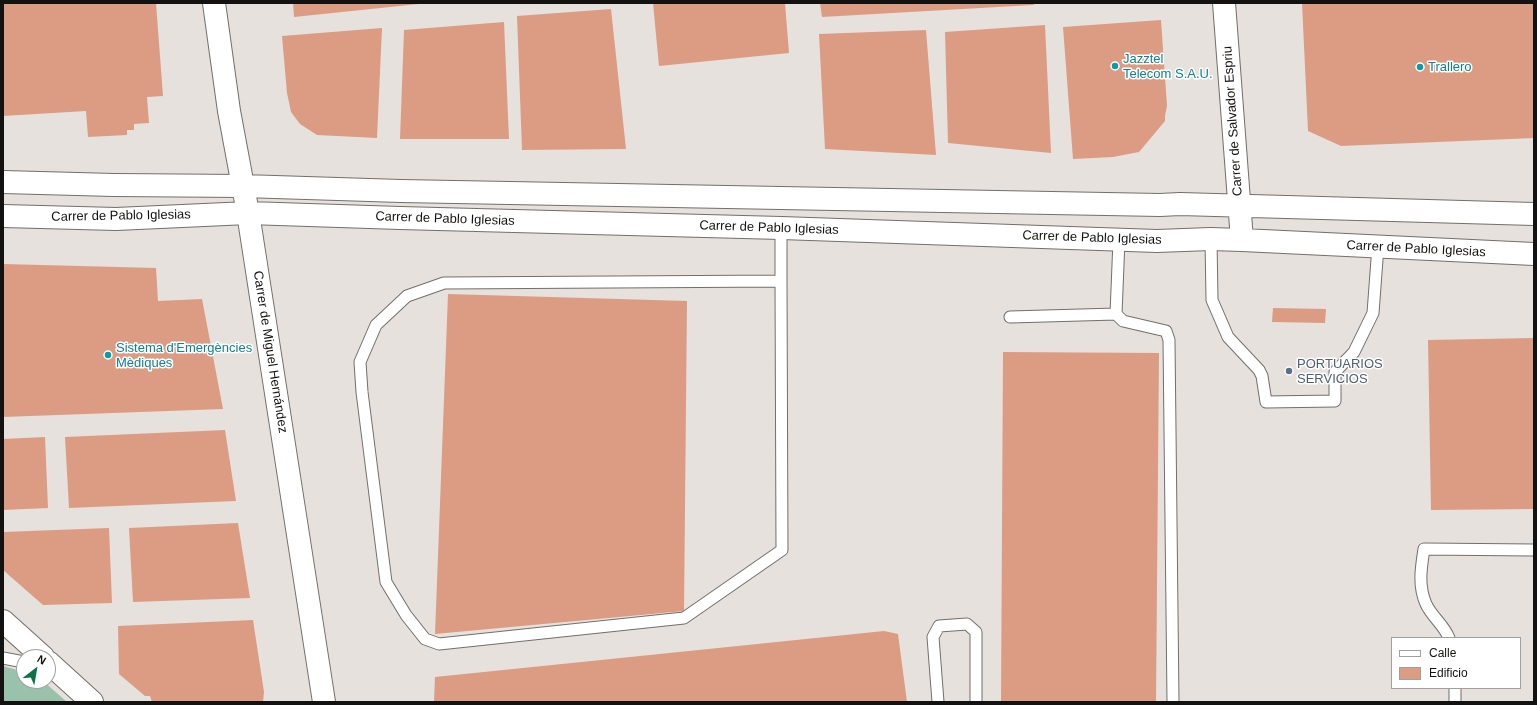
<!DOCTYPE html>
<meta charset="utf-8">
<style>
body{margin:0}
#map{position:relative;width:1537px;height:705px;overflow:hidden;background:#e6e1dc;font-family:Arial,sans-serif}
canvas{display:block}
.frame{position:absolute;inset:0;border:4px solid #141210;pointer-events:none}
.legend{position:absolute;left:1391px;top:637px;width:130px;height:52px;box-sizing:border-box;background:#fff;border:1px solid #a1a09f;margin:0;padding:5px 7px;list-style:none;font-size:12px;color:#141210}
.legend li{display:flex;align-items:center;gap:8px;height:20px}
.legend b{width:20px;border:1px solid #a1a09f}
.north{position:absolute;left:16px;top:649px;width:40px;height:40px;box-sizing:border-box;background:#fff;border:1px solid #a1a09f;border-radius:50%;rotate:31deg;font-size:11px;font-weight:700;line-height:16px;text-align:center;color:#141210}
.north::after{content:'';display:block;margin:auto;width:14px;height:18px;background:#0b724a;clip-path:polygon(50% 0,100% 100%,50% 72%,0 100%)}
</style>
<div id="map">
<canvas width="1537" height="705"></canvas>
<div class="frame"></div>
<ul class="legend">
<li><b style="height:5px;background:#fff"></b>Calle</li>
<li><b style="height:11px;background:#db9c83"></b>Edificio</li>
</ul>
<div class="north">N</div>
</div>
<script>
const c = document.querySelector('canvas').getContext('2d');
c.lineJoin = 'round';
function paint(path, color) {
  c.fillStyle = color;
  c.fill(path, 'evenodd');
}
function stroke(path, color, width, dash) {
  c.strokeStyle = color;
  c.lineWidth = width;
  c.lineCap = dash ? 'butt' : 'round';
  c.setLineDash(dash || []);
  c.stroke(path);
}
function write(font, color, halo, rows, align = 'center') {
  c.font = font + ' Arial,sans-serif';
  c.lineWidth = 3;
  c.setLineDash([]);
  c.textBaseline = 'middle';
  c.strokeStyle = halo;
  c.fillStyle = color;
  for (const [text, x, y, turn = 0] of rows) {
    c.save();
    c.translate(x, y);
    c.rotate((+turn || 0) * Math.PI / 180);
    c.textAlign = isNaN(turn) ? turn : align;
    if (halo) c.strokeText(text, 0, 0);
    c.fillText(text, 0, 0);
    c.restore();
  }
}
const green = new Path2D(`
 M3,666L24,672V681H43L67,702H3Z`);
const building = new Path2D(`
 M3,3H156L163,96L147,97L149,123L134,124V130H127V135L88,137L86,111L3,116Z
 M293,3H419V4L294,17Z
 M653,3H785L789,53L659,66Z
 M820,3H1037L1033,5L822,17Z
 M1302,3H1534V138L1341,146L1308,131Z
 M611,9L626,149L522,150L517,16Z
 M1161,20L1167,106L1165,116V121L1139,152L1113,157L1073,159L1063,27Z
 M504,22L509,139H400L404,30Z
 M1045,25L1051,153L948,143L945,32Z
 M382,28L377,138L317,135L300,124L291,112L287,93L282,36Z
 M926,30L936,155L825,149L819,34Z
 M3,264L156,268L158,301L202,299L223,409L3,417Z
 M448,294L687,301L684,611L435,634Z
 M1273,308L1326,309L1325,323L1272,322Z
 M1534,338V509L1431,510L1428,340Z
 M1003,352L1159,353L1156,702H1001Z
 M225,430L236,501L69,508L65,437Z
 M45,437L48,508L3,510V439Z
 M238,523L250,598L133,602L129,528Z
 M109,528L112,603L43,605L3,570V532Z
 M253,620L264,692L263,702H152L150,696H145L119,674L118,626Z
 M884,631L898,634L907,702H434L435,677Z`);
const service = new Path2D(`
 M781,228V281L782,550L684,618L439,644L425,639L406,615L386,582L362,392L360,362L376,325L407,296L444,283L781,281
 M1211,239L1212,300L1228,337L1259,370L1262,376L1266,402L1335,401V372L1354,352L1373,313L1378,246
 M1119,240L1116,314L1123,321L1166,331L1169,340L1173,702
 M1010,317L1116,314
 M1449,638C1444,625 1432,617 1426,604C1418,586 1421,568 1424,549L1534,550
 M3,658L24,662
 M1455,688V702
 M938,702L933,637L939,626L967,624L976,632V702`);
const minor = new Path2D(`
 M214,3L229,111L248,213L324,702
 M1224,3L1242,240
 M3,182L114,185L243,186L401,191L1160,205L1180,204L1534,214
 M3,216L116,219L248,213L400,218L781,228L1157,241L1211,239L1242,240L1534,254`);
const tertiary = new Path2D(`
 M3,621L43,657
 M48,662L92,702`);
const markers = [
 [1115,66,4,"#0f9aa8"],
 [1420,67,4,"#0f9aa8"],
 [108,355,4,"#0f9aa8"],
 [1289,371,4,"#5c6f8a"]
];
const cultureNames = [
 ["Jazztel",1123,59],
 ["Telecom S.A.U.",1123,74],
 ["Trallero",1428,67],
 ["Sistema d'Emergències",116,348],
 ["Mèdiques",116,363]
];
const streetNames = [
 ["Carrer de Salvador Espriu",1233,121,-94],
 ["Carrer de Pablo Iglesias",121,216,-1],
 ["Carrer de Pablo Iglesias",445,219,2],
 ["Carrer de Pablo Iglesias",769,228,2],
 ["Carrer de Pablo Iglesias",1092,238,2],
 ["Carrer de Pablo Iglesias",1416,249,3],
 ["Carrer de Miguel Hernández",270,352,81]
];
const serviceNames = [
 ["PORTUARIOS",1297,364],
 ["SERVICIOS",1297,379]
];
paint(green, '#9ac1ab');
paint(building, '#db9c83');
stroke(service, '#736f6a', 13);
stroke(minor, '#736f6a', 24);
stroke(tertiary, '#736f6a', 24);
stroke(service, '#fff', 11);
stroke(minor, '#fff', 22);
stroke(tertiary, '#fff', 22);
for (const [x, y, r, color] of markers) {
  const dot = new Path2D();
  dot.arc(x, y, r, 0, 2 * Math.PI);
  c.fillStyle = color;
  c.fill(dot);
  stroke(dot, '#fff', 1.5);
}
write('13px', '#0d838f', '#fff', cultureNames, 'left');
write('13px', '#141210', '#fff', streetNames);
write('13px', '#4e5e75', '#fff', serviceNames, 'left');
</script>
